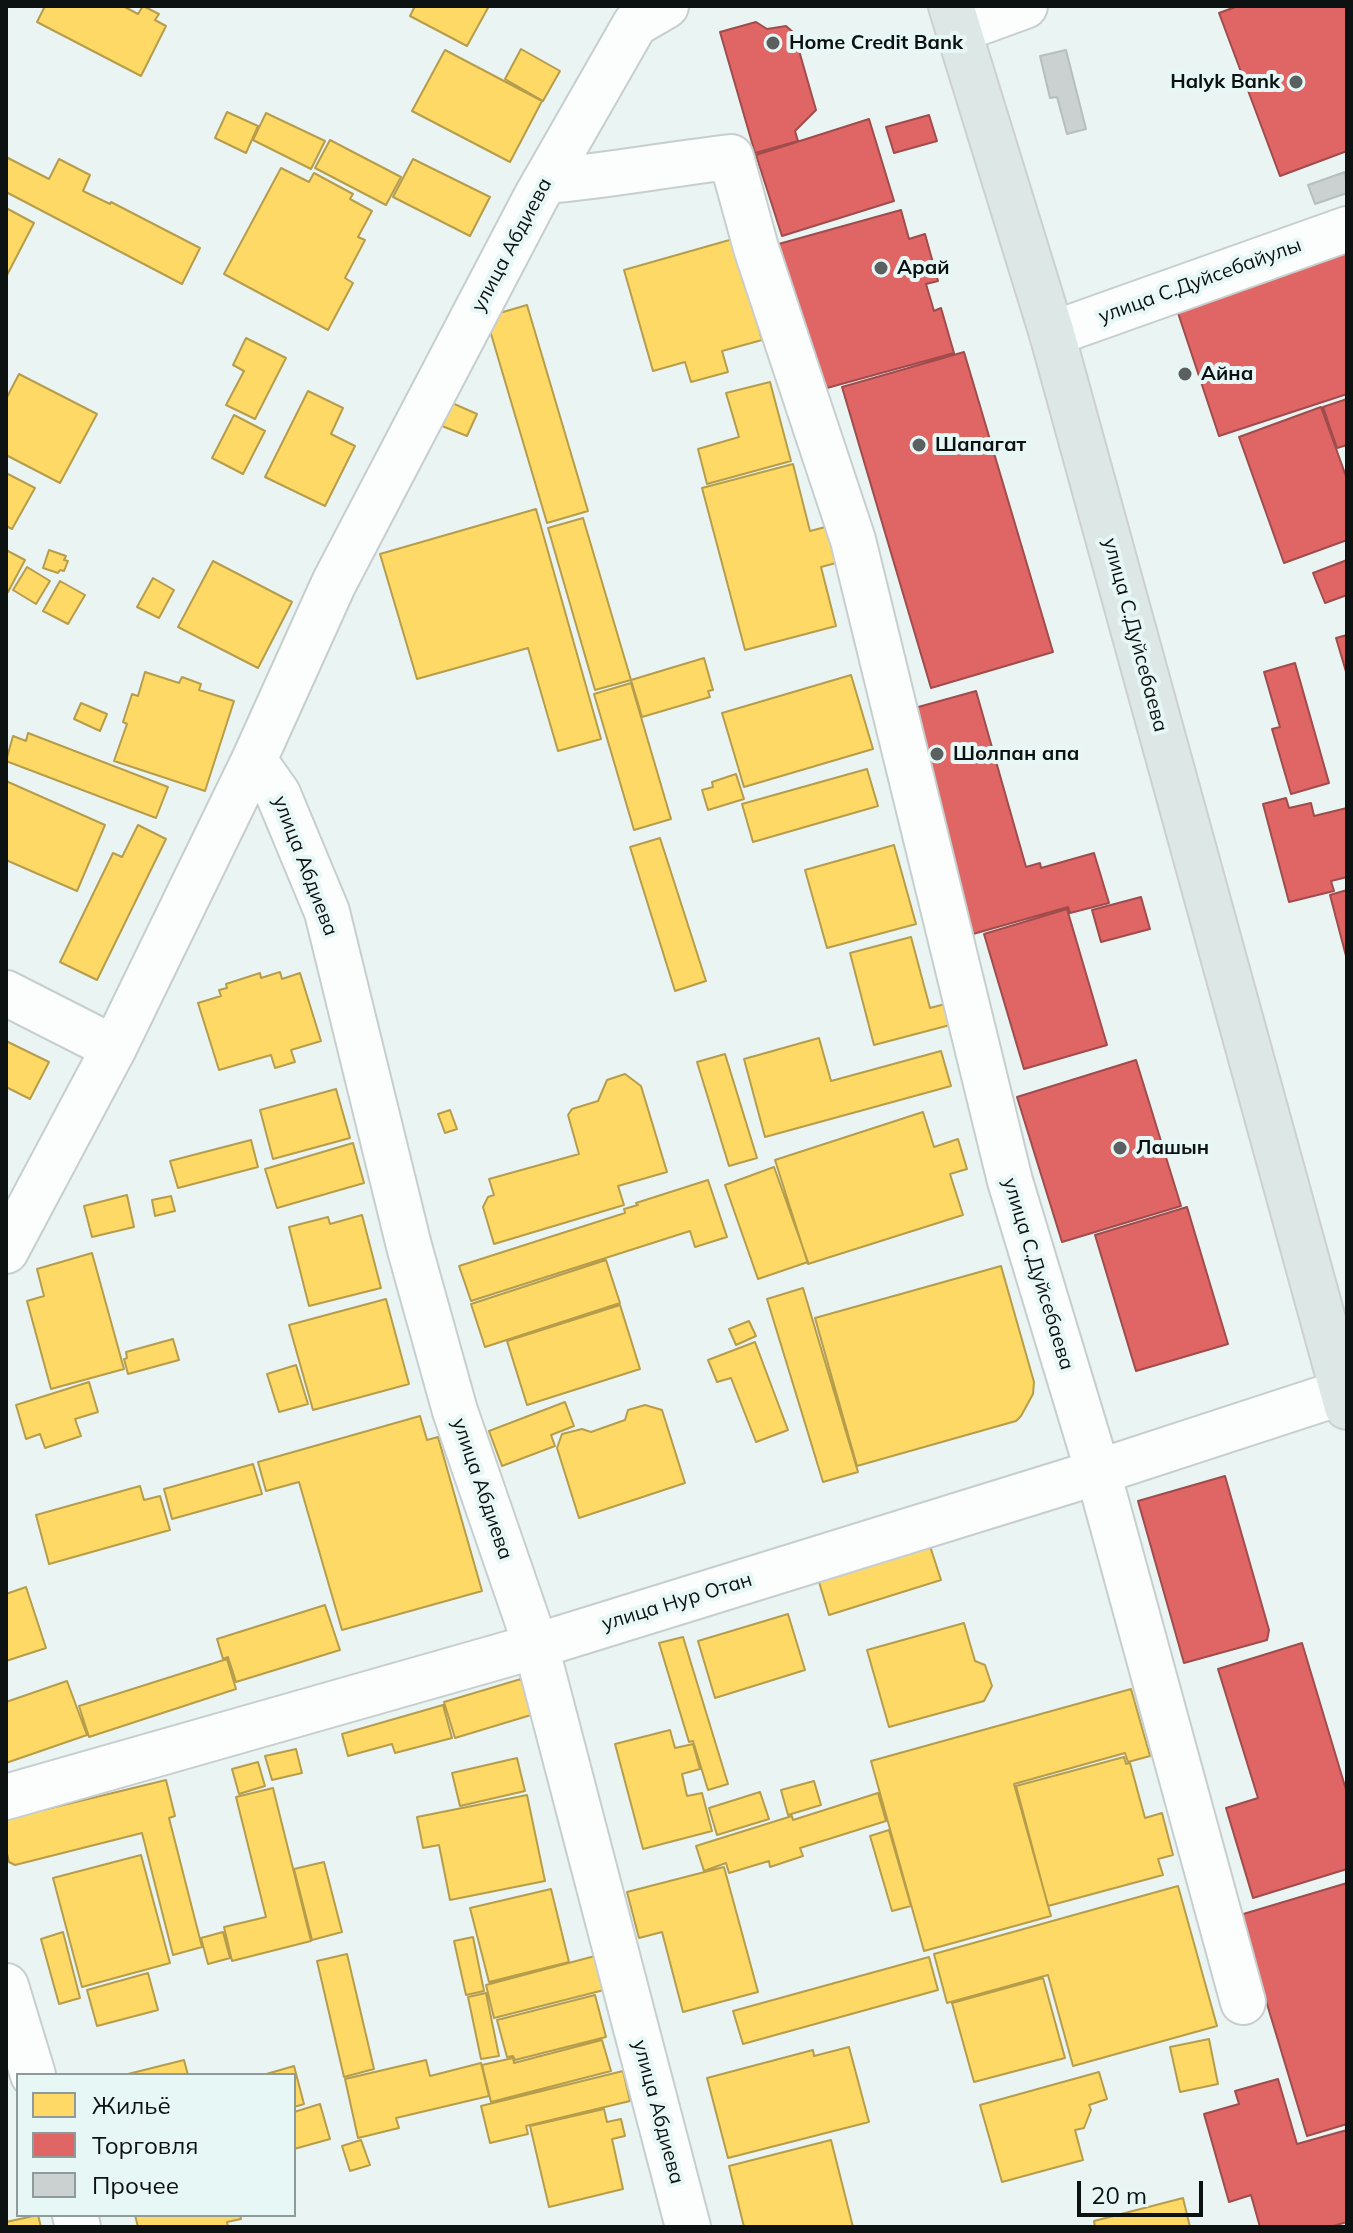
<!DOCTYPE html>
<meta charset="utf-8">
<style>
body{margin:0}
#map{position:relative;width:1353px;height:2233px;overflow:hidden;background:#eaf4f2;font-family:Mulish,sans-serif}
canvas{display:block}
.frame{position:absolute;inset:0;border:8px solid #0c1111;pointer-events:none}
.legend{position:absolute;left:16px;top:2073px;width:280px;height:144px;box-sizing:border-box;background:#e7f7f6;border:2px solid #8f9b9a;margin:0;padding:10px 14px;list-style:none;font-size:24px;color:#0c1111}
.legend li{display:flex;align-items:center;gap:16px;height:40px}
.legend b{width:40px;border:2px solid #8f9b9a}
.scale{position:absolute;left:1077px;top:2181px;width:126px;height:36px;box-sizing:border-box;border:4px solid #0c1111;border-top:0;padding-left:10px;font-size:24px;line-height:28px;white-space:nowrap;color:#0c1111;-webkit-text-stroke:6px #e7f7f6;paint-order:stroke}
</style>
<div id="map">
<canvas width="1353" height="2233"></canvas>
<div class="frame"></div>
<ul class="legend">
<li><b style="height:22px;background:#ffd966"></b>Жильё</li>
<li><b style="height:22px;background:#e06666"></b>Торговля</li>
<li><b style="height:22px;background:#cad1d0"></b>Прочее</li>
</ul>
<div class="scale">20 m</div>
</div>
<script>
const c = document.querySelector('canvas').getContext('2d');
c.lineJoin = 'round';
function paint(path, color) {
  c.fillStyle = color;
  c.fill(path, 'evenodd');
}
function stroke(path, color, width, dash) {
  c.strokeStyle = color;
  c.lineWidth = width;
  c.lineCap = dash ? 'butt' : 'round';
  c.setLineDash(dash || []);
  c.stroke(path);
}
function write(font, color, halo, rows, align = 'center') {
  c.font = font + ' Mulish,sans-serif';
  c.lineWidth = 8;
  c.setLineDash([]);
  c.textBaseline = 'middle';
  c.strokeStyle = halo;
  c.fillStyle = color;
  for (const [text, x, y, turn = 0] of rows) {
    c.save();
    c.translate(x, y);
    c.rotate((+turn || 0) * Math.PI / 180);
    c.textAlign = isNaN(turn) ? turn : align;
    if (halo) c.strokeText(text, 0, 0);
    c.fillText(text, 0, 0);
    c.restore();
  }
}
const homes = new Path2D(`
 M45,6H123L138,14L143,6L159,14L155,20L166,26L141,76L37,22Z
 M415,6H489L467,46L410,16Z
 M521,49L560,71L543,101L505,79Z
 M445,50L542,101L510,162L412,111Z
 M227,112L258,126L246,153L215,138Z
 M266,113L325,141L311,169L253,140Z
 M330,140L401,177L386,205L315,168Z
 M6,157L49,179L59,159L90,175L83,191L110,204L111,202L200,248L182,284L6,192Z
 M413,159L490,197L470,236L393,197Z
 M281,168L309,182L314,173L353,194L350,199L372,211L358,237L365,240L345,278L353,283L328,330L224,274Z
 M6,208L34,223L6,277Z
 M733,239L762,340L722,351L728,372L691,382L685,362L653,371L624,270Z
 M527,305L588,511L547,523L486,317Z
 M246,338L286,358L255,419L226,405L244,371L233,365Z
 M19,374L97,414L60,483L6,455V399Z
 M770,382L791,461L707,484L698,449L739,437L726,393Z
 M308,391L343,408L331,434L355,446L325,506L265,477Z
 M452,403L477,414L467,436L442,426Z
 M234,415L265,431L243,474L212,458Z
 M793,464L810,531L837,524L847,560L821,567L836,626L745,650L702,488Z
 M6,473L35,488L12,529L6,526Z
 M536,509L601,739L558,751L528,648L417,679L380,554Z
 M583,518L631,680L595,690L548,528Z
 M6,550L25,560L8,592L6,591Z
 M49,550L66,556L64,560L68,561L64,571L60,570L58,573L43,568Z
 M213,561L292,602L258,668L178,627Z
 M27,567L50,581L36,604L13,590Z
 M153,578L174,590L159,618L137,607Z
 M60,581L85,595L68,624L43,611Z
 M704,658L713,690L708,691L710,697L642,717L631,680Z
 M145,672L179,683L182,677L201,684L199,690L234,701L205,791L114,761L127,724L123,722L132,694L138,696Z
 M851,675L873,749L744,787L722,713Z
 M631,683L671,819L634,830L594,694Z
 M81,703L107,714L100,731L74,719Z
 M28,733L168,787L156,818L6,761L13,736L26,741Z
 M867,769L878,806L753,842L742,804Z
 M736,774L744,799L708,810L702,790L713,787L712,782Z
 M6,781L105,825L77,891L6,860Z
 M138,825L166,839L97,980L60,962L113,853L122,857Z
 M660,838L706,981L675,991L630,847Z
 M894,845L916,924L827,948L805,870Z
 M911,937L930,1008L945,1004L950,1025L874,1045L850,953Z
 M280,972L282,979L300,973L321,1041L291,1050L295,1062L275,1068L271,1055L219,1070L198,1003L221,996L219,990L227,988L226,984L260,973L261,978Z
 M819,1038L831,1081L941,1051L951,1086L765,1137L744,1059Z
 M6,1041L49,1062L30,1099L6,1087Z
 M725,1054L757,1158L729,1166L697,1062Z
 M625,1074L641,1086L667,1172L618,1186L624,1205L494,1244L483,1207L488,1197L494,1195L489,1179L579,1154L568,1115L572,1109L598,1101L607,1080Z
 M336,1089L350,1138L273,1159L260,1110Z
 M450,1110L457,1129L445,1133L438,1114Z
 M923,1112L934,1147L958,1139L967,1169L950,1174L963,1215L808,1264L775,1160Z
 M251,1140L258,1167L178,1188L170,1161Z
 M353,1143L364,1183L277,1208L265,1169Z
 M774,1167L808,1262L758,1279L725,1185Z
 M708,1180L727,1237L695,1247L690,1231L471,1301L459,1266L625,1213L624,1209L638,1205L636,1203Z
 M127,1195L134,1227L92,1237L84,1206Z
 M171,1196L175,1211L155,1216L152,1200Z
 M362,1215L381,1288L309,1306L289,1227L328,1217L330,1224Z
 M92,1253L124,1369L51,1389L27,1301L44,1296L37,1269Z
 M606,1260L620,1303L485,1347L471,1304Z
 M1001,1266L1034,1382L1033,1394L1021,1416L1016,1421L857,1466L815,1318Z
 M803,1288L858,1472L823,1482L767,1299Z
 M386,1299L409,1384L313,1410L289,1325Z
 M620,1305L640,1369L527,1405L507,1341Z
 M749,1321L756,1336L736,1345L729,1329Z
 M173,1339L179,1360L128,1374L124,1359L127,1358L126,1352Z
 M755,1342L788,1430L756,1442L731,1378L717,1382L708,1360Z
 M296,1365L308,1404L279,1412L267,1374Z
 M89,1382L98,1412L75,1419L81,1436L45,1448L40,1434L26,1439L16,1405Z
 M565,1402L574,1426L551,1435L555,1446L502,1466L489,1431Z
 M645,1405L662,1410L685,1483L579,1518L557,1448L562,1434L582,1429L591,1432L625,1420L628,1410Z
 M420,1416L427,1440L438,1437L482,1591L342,1630L299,1482L266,1491L258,1462Z
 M253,1464L262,1494L172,1519L164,1489Z
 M140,1486L144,1500L160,1496L170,1530L49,1564L36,1515Z
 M930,1546L941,1580L829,1615L819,1582Z
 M26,1587L46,1648L6,1661V1594Z
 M325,1605L340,1650L236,1682L228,1657L223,1659L217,1639Z
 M788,1614L805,1670L715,1698L698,1641Z
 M964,1623L975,1661L985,1665L992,1686L984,1701L889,1727L867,1650Z
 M683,1637L728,1784L708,1790L693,1741L689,1742L659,1643Z
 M227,1659L236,1689L89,1737L79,1706Z
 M521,1679L531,1715L455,1738L444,1702Z
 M67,1681L87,1735L6,1763V1702Z
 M1131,1689L1150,1756L1128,1762L1125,1753L1014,1784L1051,1916L924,1951L871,1761Z
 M443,1705L452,1738L395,1753L392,1744L348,1756L342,1734Z
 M670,1730L675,1748L693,1744L700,1769L682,1774L687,1796L702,1793L712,1831L643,1849L615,1744Z
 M296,1749L302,1773L272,1780L265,1756Z
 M1124,1757L1126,1764L1130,1763L1145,1818L1162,1813L1173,1855L1158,1859L1163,1875L1048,1906L1016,1786Z
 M517,1758L525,1791L460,1806L452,1773Z
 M258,1762L265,1786L239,1794L232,1769Z
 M166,1780L175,1816L169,1818L202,1947L173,1955L142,1833L15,1865L9,1862L6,1849V1819Z
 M814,1781L821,1805L788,1815L781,1790Z
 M273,1788L311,1941L232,1961L224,1927L266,1917L236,1797Z
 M760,1792L769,1819L717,1835L709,1808Z
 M878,1793L886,1821L800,1848L803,1856L770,1867L769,1861L729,1873L726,1863L704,1871L696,1846L792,1816L793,1820Z
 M527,1795L545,1881L450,1900L439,1845L423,1848L417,1817Z
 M889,1830L911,1906L892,1911L870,1836Z
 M141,1855L170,1963L82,1987L53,1878Z
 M324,1862L342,1932L312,1940L294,1869Z
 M724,1867L758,1992L683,2012L662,1932L639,1938L627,1892Z
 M1178,1886L1217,2026L1073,2066L1048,1975L947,2003L934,1954Z
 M551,1889L569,1962L489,1982L470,1908Z
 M63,1932L80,1998L59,2004L41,1939Z
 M223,1932L230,1958L208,1964L201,1938Z
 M473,1937L484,1991L466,1995L454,1941Z
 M347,1954L374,2069L344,2077L317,1961Z
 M595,1956L604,1990L494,2018L486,1985Z
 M929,1957L938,1990L743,2044L733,2011Z
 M148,1973L158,2010L97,2026L87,1990Z
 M1043,1978L1065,2058L974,2082L952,2003Z
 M486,1993L499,2056L481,2059L468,1997Z
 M595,1995L606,2037L515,2060L513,2056L507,2057L497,2020Z
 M1209,2039L1218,2084L1180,2092L1170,2047Z
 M602,2040L611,2071L491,2102L482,2065L513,2058L514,2063Z
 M849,2047L869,2122L728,2158L707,2078L813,2050L814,2056Z
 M184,2060L188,2075H124Z
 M426,2060L430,2076L481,2063L489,2096L396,2118L399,2128L358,2138L345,2079Z
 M294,2066L304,2104L294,2107V2075H263Z
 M623,2071L630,2101L526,2126L528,2134L490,2143L481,2106Z
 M1099,2072L1107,2099L1089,2105L1091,2110L1084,2128L1075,2130L1083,2160L1002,2182L980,2105Z
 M320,2104L330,2139L294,2149V2112Z
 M604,2109L607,2122L621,2119L625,2136L612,2139L623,2189L549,2207L530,2126Z
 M361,2140L370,2165L350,2171L342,2146Z
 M831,2140L853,2227H744L729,2166Z
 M1183,2198L1190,2227H1095L1094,2221Z
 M38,2215L41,2227H6V2222Z
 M135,2215H240L241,2219L227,2222L228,2227H138Z`);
const shops = new Path2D(`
 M1238,6H1347V151L1280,176L1219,13Z
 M756,22L767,29L786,26L794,33L816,110L795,131L798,141L755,153L720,32Z
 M929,115L937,141L894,153L886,127Z
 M869,119L894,201L782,236L756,155Z
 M901,210L909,239L925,234L938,281L926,284L934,311L941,308L954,353L816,391L775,245Z
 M1347,250V394L1219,436L1176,307Z
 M964,352L1053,652L931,688L842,387Z
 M1347,399V445L1337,448L1323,407Z
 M1321,407L1347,479V540L1284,563L1239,437Z
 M1347,560V595L1325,603L1313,573Z
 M1347,635V675L1336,638Z
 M1295,663L1329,783L1291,794L1272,729L1280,727L1264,672Z
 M976,691L1026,867L1040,863L1041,868L1094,853L1109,903L1070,913L1068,907L973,934L911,709Z
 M1286,798L1289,808L1311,803L1314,816L1347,808V877L1331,881L1334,891L1289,902L1263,804Z
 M1347,890V956H1346L1330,895Z
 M1141,897L1150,929L1101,942L1092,910Z
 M1067,909L1107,1045L1024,1069L984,934Z
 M1136,1060L1181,1206L1062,1242L1017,1097Z
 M1187,1207L1228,1344L1136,1371L1095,1235Z
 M1225,1476L1269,1630L1267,1640L1184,1663L1138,1501Z
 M1302,1643L1347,1793V1869L1253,1898L1226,1808L1258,1798L1218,1669Z
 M1347,1883V2124L1307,2136L1240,1915Z
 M1278,2079L1297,2144L1347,2130V2222L1330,2227H1260L1251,2195L1229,2202L1204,2114L1239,2104L1235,2091Z`);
const building = new Path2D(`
 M1066,50L1086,129L1067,134L1057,97L1050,98L1040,56Z
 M1345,172L1347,193L1315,204L1308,185Z`);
const minor = new Path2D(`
 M959,30L1025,6
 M546,181C608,176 669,164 731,157L756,248L853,540L1010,1181L1098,1472L1243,2002
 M1052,334L1347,229
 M254,760L278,794L327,912L409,1246L455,1411L536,1646L688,2227
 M6,993L114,1048
 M6,1251L114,1048L254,760L334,583L536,197L635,24L666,6
 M6,1797L536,1646L1098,1472L1343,1392
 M6,1986L33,2075
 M75,2215L78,2227`);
const major = new Path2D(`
 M951,6L1052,334L1347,1407`);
const markers = [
 [773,43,8,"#5a6060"],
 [1296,82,8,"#5a6060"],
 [881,268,8,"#5a6060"],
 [1185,374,8,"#5a6060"],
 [919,445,8,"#5a6060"],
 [937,754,8,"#5a6060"],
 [1120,1148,8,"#5a6060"]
];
const poiNames = [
 ["Home Credit Bank",789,43],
 ["Halyk Bank",1280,82,"right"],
 ["Арай",897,268],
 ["Айна",1201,374],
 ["Шапагат",935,445],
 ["Шолпан апа",953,754],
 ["Лашын",1136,1148]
];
const streetNames = [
 ["улица Абдиева",512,245,-62],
 ["улица С.Дуйсебайулы",1200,281,-20],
 ["улица С.Дуйсебаева",1135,635,75],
 ["улица Абдиева",305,866,69],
 ["улица С.Дуйсебаева",1038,1274,73],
 ["улица Абдиева",482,1489,71],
 ["улица Нур Отан",677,1602,-17],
 ["улица Абдиева",658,2112,75]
];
paint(homes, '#ffd966');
stroke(homes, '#b69d4c', 2);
paint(shops, '#e06666');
stroke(shops, '#a04c4c', 2);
paint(building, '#cad1d0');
stroke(building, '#b7bebd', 2);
stroke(minor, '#c7cece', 48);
stroke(major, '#ccd0cf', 48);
stroke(minor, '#fcfdfd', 44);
stroke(major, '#dce7e6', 44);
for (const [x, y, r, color] of markers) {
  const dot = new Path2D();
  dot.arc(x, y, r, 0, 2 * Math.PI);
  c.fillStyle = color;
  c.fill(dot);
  stroke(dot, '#e7f7f6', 3);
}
write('bold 20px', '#0c1111', '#e7f7f6', poiNames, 'left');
write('20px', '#0c1111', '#e7f7f6', streetNames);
</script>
